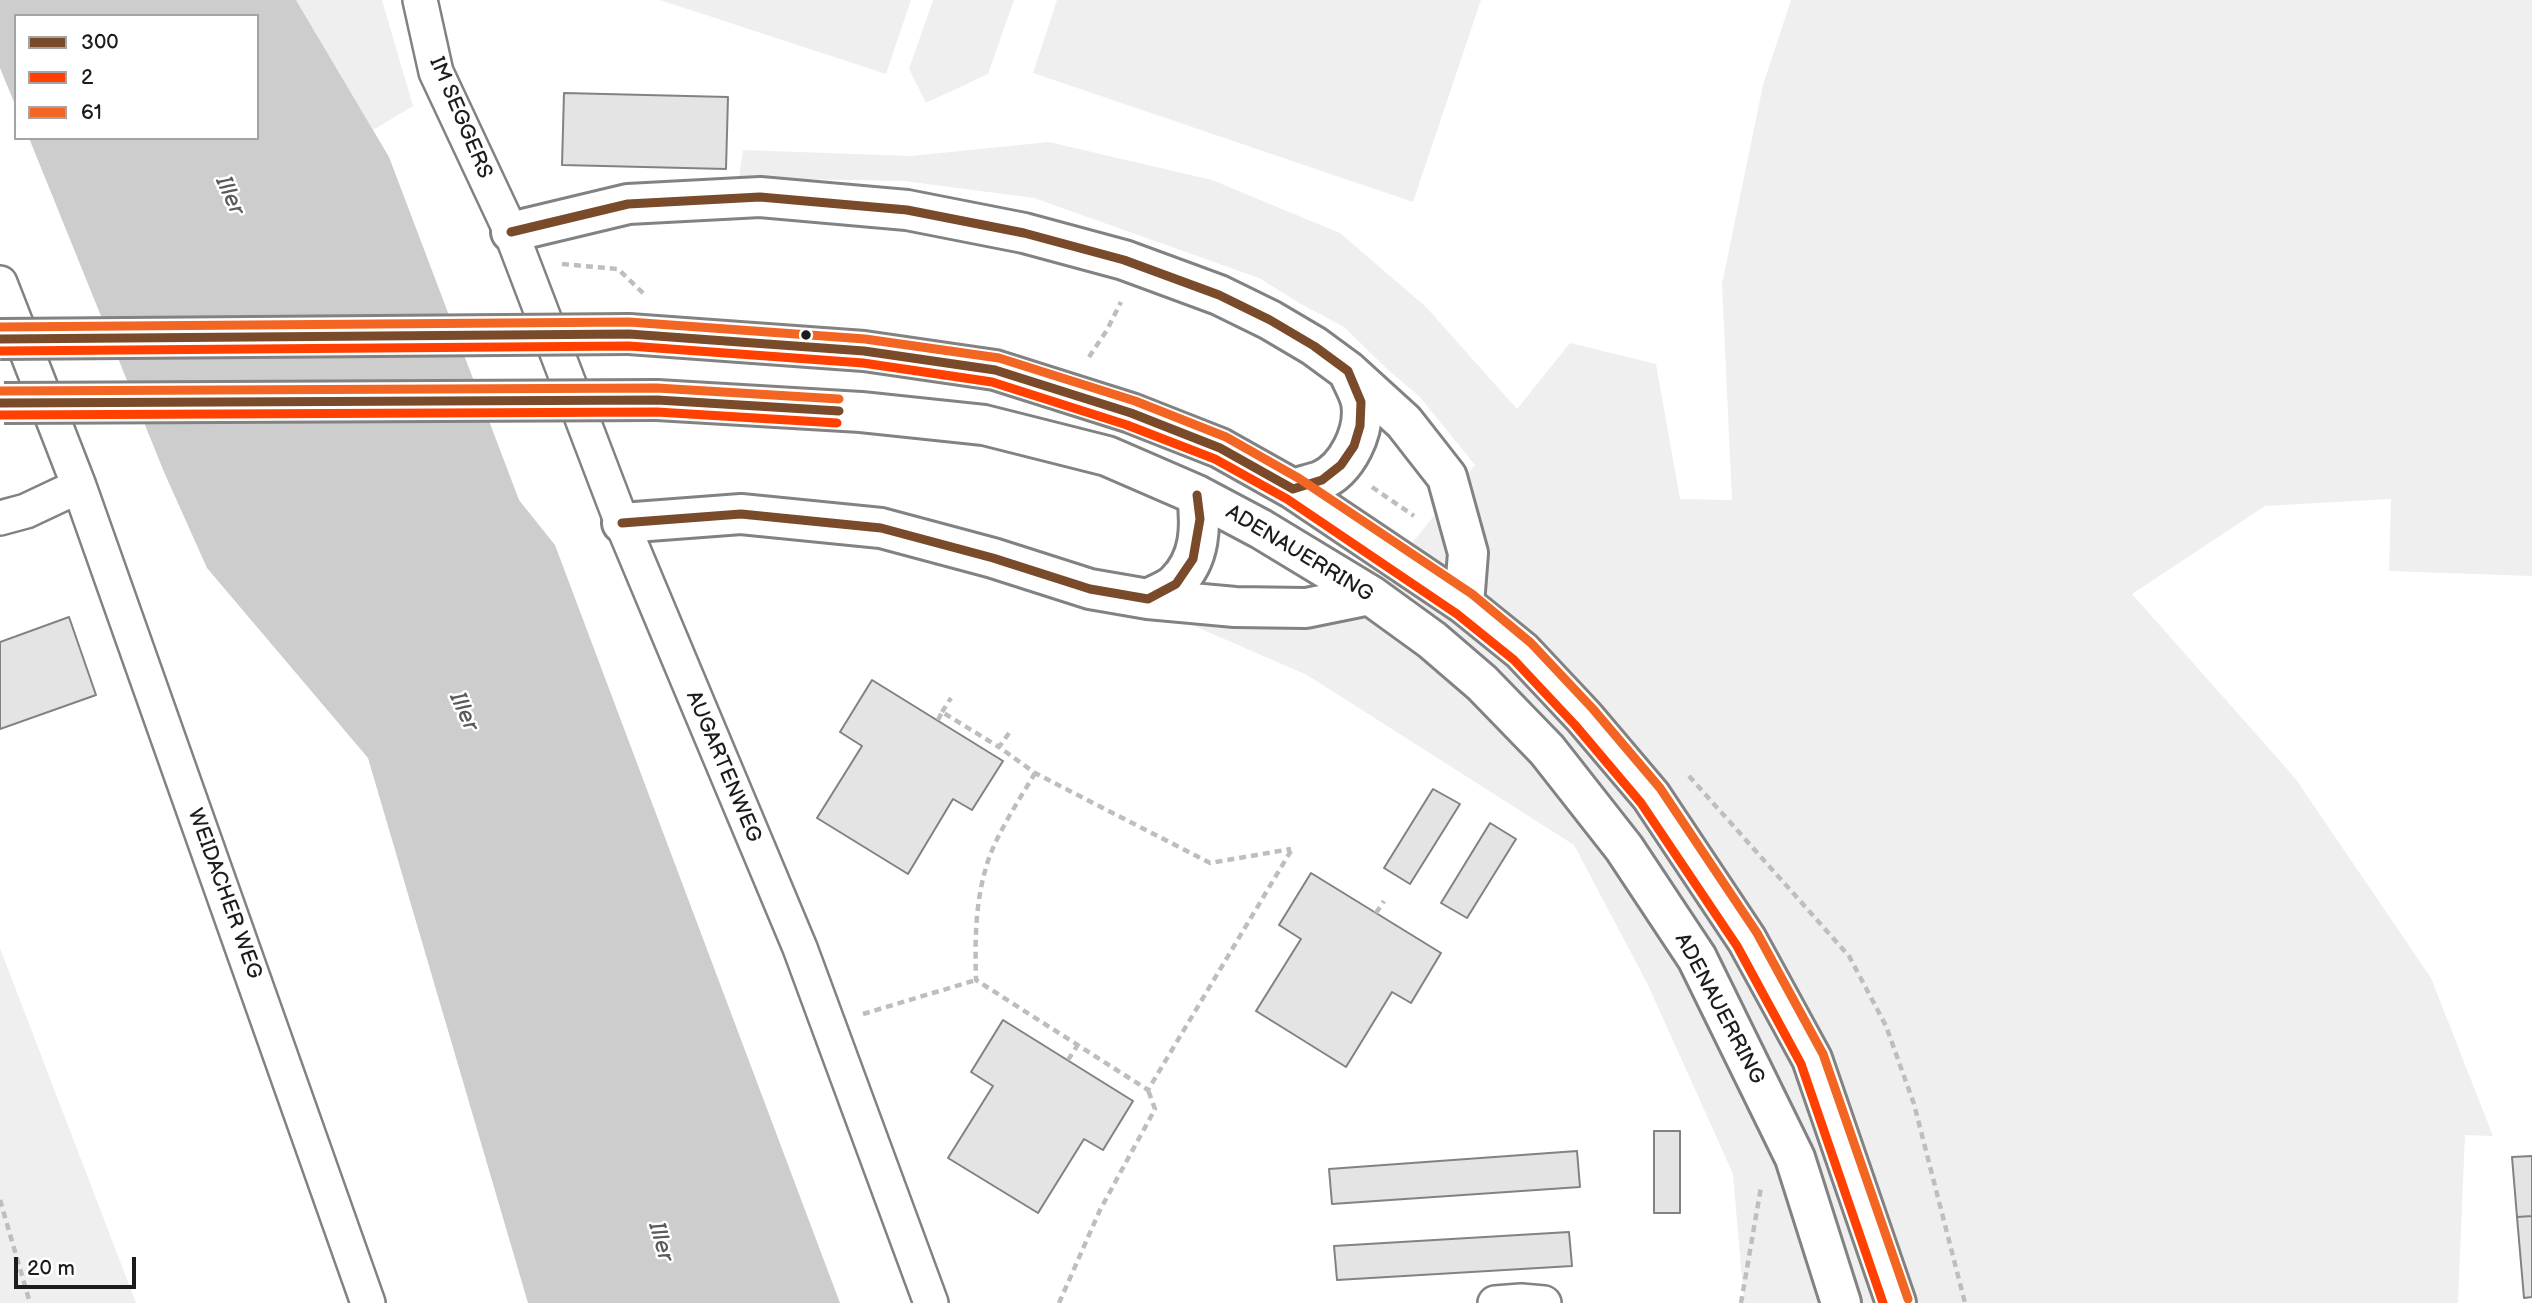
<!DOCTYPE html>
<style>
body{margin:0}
#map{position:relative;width:2532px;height:1303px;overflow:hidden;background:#fff;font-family:"Balsamiq Sans",sans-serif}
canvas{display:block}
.legend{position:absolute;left:14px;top:14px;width:245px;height:126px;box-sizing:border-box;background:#fff;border:2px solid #a4a4a4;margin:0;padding:9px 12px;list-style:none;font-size:21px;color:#1c1c1c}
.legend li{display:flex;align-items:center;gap:14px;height:35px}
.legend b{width:35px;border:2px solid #a4a4a4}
.scale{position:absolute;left:14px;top:1257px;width:122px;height:32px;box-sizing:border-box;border:4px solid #1c1c1c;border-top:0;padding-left:9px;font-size:21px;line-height:24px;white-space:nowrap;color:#1c1c1c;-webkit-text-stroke:5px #fff;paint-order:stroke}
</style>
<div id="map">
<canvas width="2532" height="1303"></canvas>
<ul class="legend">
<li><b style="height:9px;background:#7a4b2a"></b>300</li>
<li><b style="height:9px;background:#ff4000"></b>2</li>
<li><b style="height:9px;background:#f26522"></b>61</li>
</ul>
<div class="scale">20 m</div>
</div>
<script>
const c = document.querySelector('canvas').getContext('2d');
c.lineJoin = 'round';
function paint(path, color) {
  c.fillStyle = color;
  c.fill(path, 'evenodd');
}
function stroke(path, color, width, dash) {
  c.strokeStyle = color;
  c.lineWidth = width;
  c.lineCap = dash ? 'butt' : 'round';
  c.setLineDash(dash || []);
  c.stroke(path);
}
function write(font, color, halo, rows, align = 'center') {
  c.font = font + ' "Balsamiq Sans",sans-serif';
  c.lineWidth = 5;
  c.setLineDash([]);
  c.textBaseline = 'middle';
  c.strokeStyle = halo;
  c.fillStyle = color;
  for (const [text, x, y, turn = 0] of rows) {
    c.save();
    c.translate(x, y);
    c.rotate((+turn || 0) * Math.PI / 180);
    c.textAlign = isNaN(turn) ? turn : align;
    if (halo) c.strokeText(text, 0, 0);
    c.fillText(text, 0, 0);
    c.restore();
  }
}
const green = new Path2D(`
 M296,0H382L413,106L373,130Z
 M660,0H911L886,74Z
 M933,0H1014L988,74L926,103L909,69Z
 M1057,0H1481L1413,202L1033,73Z
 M1791,0H2532V576L2389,571L2391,499L2265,506L2132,594L2295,778L2431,978L2493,1136L2465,1135L2458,1303H1744L1733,1174L1648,985L1574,845L1307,675L1192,625L1306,608L1370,595L1475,465L1419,396L1387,369L1344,327L1301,304L1259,278L1034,198L904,181L739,178L743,150L911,156L1049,142L1212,180L1340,233L1426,307L1517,409L1570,343L1656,364L1680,499L1732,500L1722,284L1763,85Z
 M0,948L136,1303H0Z`);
const water = new Path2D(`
 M0,0H296L389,157L519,500L555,545L840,1303H528L368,758L207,568L164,472L29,138H257V16H16V107L0,68Z`);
const building = new Path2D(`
 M564,93L728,97L726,169L562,165Z
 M69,617L96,695L0,729V642Z
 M872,680L1003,761L972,810L953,799L908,874L817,818L862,746L840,732Z
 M1433,789L1460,804L1410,884L1384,868Z
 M1490,823L1516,839L1467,918L1441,903Z
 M1311,873L1441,953L1411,1003L1392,992L1346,1067L1256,1011L1301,939L1279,925Z
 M1003,1020L1133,1101L1103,1150L1084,1139L1038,1213L948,1158L993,1086L971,1072Z
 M1654,1131H1680V1213H1654Z
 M1577,1151L1580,1187L1332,1204L1329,1169Z
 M2532,1156V1216L2517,1217L2512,1157Z
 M2532,1216V1297L2524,1298L2517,1217Z
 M1569,1232L1572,1266L1337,1280L1334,1246Z`);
const path = new Path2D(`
 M562,264L618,269L644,294
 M1089,357L1107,330L1121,302
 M1372,487L1414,516
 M942,712L951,698
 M938,720L942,712L999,747
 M1009,733L999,747L1035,773L1210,863L1291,849
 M1035,773C1018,802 993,839 985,871C975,907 975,943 976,980L1148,1090L1292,849
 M1689,776L1849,956L1886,1026L1914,1104L1965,1303
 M1376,913L1384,901
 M863,1014L976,980
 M1068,1060L1077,1046
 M0,1200L30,1303
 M1059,1303L1100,1210L1155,1109L1148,1090
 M1741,1303L1761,1187`);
const street = new Path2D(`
 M420,0L436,72L511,232L622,523L800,948L931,1303
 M0,283L79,486L368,1303
 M0,518L26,511L79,486
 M1495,1303L1521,1301L1544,1303`);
const primary = new Path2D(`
 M511,232L628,204L760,197L907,210L1024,233L1124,260L1219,295L1270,320L1314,346L1348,371L1404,422L1447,477L1468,553L1464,604
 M629,334L864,351L995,370L1131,413L1220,448L1293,489L1464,604L1522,651L1584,717L1651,796L1747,940L1812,1059L1896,1303
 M657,400L861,412L984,425L1107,456L1197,495L1261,529L1370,595L1432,640L1482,683L1547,750L1624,848L1697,958L1795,1158L1841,1303
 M1293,489C1302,486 1311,484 1320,481C1347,470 1366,431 1361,402C1359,392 1352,381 1348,371
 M622,523L741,514L881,528L993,558L1090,589L1148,599L1235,607L1306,608L1370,595
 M1148,599C1157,594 1169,590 1176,583C1201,559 1201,526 1197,495`);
const primaryBridge = new Path2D(`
 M0,339L629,334
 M4,403L657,400`);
const bus1 = new Path2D(`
 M511,232L628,204L760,197L907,210L1024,233L1124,260L1219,295L1270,320L1314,346L1348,371L1361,402L1360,426L1354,446L1341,465L1322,480L1293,489
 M0,339L629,334L864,351L995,370L1131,413L1220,448L1293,489
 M0,403L657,400L839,411
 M622,523L741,514L881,528L993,558L1090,589L1148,599L1176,584L1193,559L1200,519L1197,495`);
const bus2 = new Path2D(`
 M0,351L629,346L863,363L992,382L1127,425L1215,459L1287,499L1457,614L1514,660L1575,725L1641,803L1737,946L1801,1064L1883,1303
 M0,415L657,412L837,423`);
const bus3 = new Path2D(`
 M0,327L629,322L865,339L999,358L1135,401L1226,437L1300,479L1472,594L1531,643L1593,709L1660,788L1757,933L1823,1054L1908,1299
 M0,391L657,388L839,399`);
const markers = [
 [806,335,6,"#1c1c1c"]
];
const streetNames = [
 ["IM SEGGERS",460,118,67],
 ["ADENAUERRING",1299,554,31],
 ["AUGARTENWEG",723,767,67],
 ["WEIDACHER WEG",224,894,70],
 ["ADENAUERRING",1719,1009,62]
];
const waterNames = [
 ["Iller",229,196,66],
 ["Iller",463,712,66],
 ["Iller",660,1242,74]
];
paint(green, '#efefef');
paint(water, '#cdcdcd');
paint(building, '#e4e4e4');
stroke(building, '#828282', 2);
stroke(street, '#828282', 38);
stroke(primary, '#828282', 44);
stroke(path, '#bebebe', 4.5, [7, 5]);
stroke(street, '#fff', 33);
stroke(primary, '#fff', 38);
stroke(primaryBridge, '#828282', 44, []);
stroke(primaryBridge, '#fff', 38);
stroke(bus1, '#7a4b2a', 9);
stroke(bus2, '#ff4000', 9);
stroke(bus3, '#f26522', 9);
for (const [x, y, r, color] of markers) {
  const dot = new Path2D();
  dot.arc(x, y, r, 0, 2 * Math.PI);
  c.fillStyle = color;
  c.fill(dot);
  stroke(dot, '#fff', 2.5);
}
write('21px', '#1c1c1c', '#fff', streetNames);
write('italic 23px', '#5a5a5a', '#fff', waterNames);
</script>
